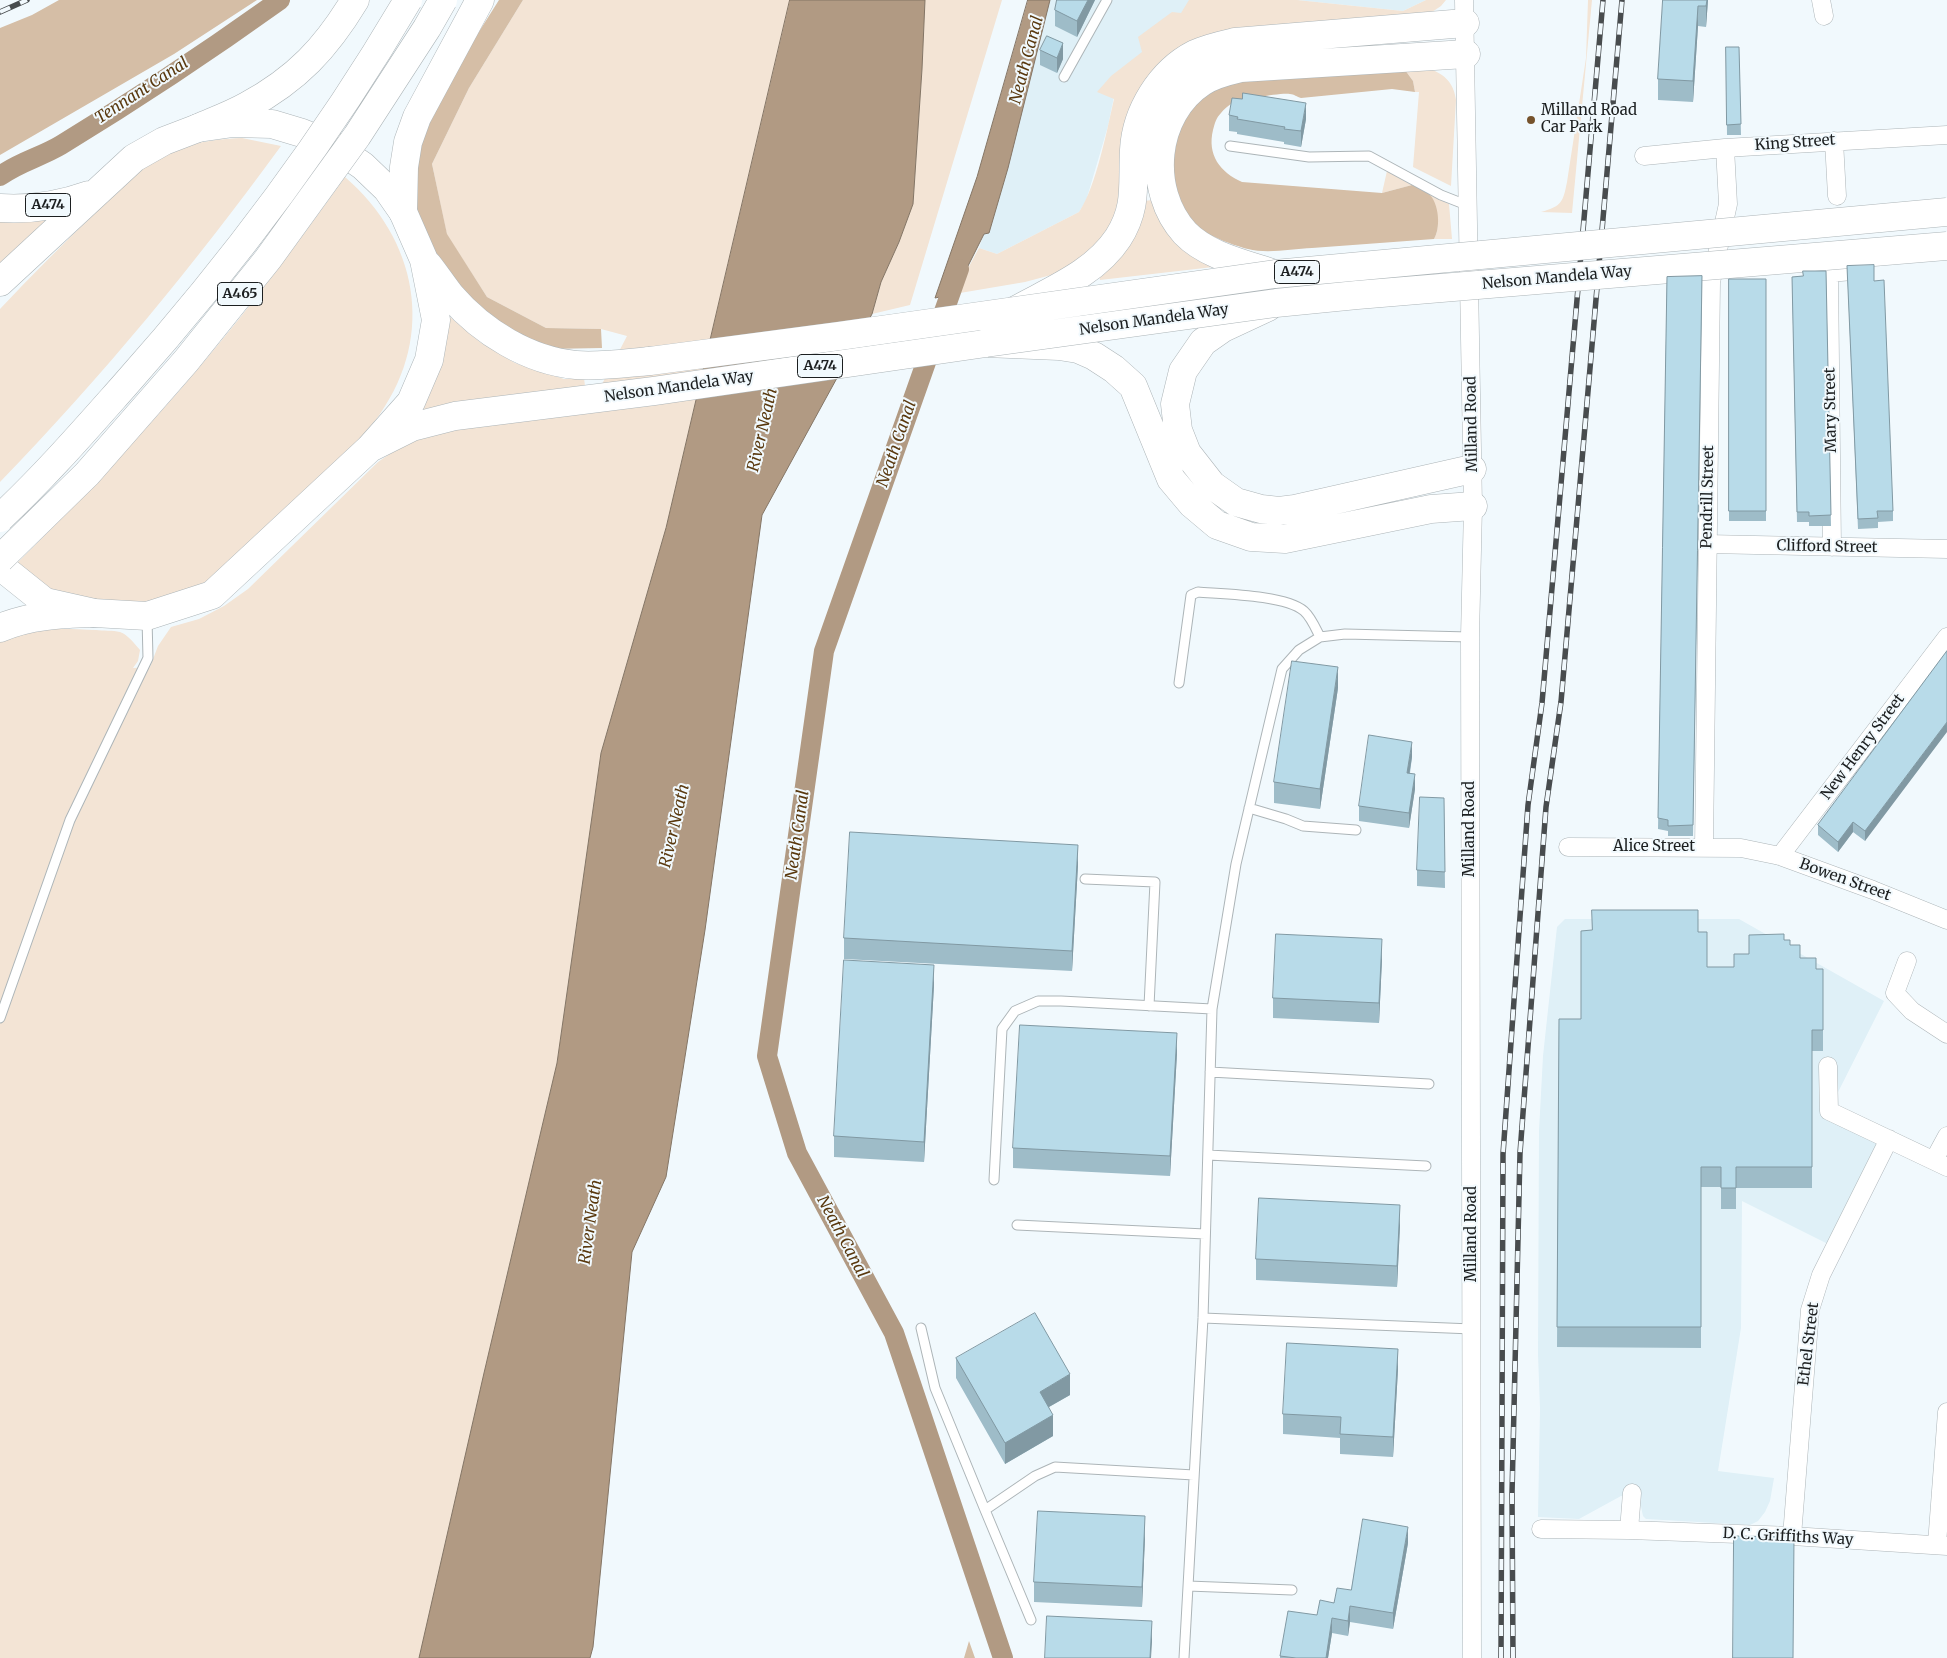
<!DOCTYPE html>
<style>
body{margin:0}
canvas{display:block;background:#f1f9fd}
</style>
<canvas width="1947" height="1658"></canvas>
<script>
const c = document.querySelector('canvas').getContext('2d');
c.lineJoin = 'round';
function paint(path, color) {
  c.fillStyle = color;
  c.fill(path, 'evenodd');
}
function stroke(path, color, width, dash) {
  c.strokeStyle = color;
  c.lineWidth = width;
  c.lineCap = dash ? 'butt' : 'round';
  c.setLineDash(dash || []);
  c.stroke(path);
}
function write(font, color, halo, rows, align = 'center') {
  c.font = font + ' Merriweather,serif';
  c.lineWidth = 4;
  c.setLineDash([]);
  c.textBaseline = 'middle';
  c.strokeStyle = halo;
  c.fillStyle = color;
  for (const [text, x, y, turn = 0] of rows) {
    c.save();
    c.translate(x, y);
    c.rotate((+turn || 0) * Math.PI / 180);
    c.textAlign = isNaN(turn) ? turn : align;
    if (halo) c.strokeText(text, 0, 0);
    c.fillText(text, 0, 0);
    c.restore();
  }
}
const built = new Path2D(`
 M1050,0H1280L1186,13L1116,87L1108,126L1086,201L1079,212L997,254L979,248L984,234L989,233L1008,168Z
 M1297,0H1426L1403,11Z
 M1565,919H1739L1884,1001L1829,1110L1889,1139L1834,1247L1742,1201L1741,1328L1718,1471L1774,1478L1770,1501L1765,1512L1758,1521L1750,1525L1646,1519L1643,1516L1639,1497L1621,1496L1579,1519L1538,1517L1540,1409L1538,1354L1539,1131L1543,1056L1557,927Z`);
const green = new Path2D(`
 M523,0H791L666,528L601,753L557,1063L484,1373L419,1658H0V641C31,626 62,629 96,630C103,631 113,630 120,632C128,635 134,643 140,650L138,661L133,668L150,667L158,646L171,627L199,619L224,606L248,589L378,462L404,444L450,429L588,411L627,336L601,329L546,328L487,297L447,235L432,164L469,88Z
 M925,0H1002L910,305L872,314L881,282L899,242L913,204L922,69Z
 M1189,0H1297L1403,11L1426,0H1446L1441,6L1432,12L1184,49L1124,182L1114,224L1088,254L1055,274L1025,282L954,294L979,248L997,254L1079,212C1096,187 1107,130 1114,99L1097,92L1111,76L1142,52L1138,37L1172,12L1181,13Z
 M1588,0H1592L1572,213L1541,212C1562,206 1563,202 1567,182L1586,58Z
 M1413,63C1435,70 1453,75 1456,100L1451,186L1413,167L1419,92H1415L1413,81L1405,70Z
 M242,138L281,146C195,264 102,377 0,482V309C32,275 64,243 97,211C113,195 129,177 148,164C176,145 209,139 242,138Z
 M1387,171L1412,185L1382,193Z
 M345,177C417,239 436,334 380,414C359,444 322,475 296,501C273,523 252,547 228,567C207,585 179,594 153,601C128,607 72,600 49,588C36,582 25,574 13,567C79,502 142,435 202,364C253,304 299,241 345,177Z
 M1430,195L1449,204L1452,239H1434C1442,226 1435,208 1430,195Z
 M1153,200L1222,266L1100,280L1099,274L1143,201Z
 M53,218L0,271V220L35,221Z
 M444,312L480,342L515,363L564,379L584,378L585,386L424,411L418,409Z`);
const forest = new Path2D(`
 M59,0H257L174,54L0,155V28L32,15Z
 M499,0H523L469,88L432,164L447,234L487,297L546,328L601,329L602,348L548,349L508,333L474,305L429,243L415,203L414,161L439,95Z
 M1405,70L1413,81L1415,92L1392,89L1301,98C1297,97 1294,94 1290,94C1281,92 1242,100 1233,103C1229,105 1224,109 1221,113C1216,118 1215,123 1213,130C1207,155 1220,172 1242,182L1382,193L1412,185C1417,188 1425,190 1429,194C1439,203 1441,228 1434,239C1393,242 1353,245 1312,248C1292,249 1267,254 1248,249C1231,245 1198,232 1187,218C1174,200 1170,173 1174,152C1183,108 1195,96 1237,80Z
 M969,1641L975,1658H964Z`);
const water = new Path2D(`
 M790,0H925L922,69L913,204L899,242L881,282L872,314L762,515L705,930L666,1177L632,1252L593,1647L590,1658H419L484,1373L557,1063L601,753L666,528Z
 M1028,0H1050L1008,168L989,233L984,234L954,294L935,298L977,177Z`);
const canal = new Path2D(`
 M0,176C19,162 41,157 61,145C135,100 209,51 280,0
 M959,269L824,651L767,1056L797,1153L894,1333L1003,1658`);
const lane = new Path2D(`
 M1064,77L1107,0
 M1230,146L1309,157L1369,156L1441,195L1469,206
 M1179,683L1191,595L1198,592C1222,594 1286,595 1304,611C1311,617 1316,629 1320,637
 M1249,808L1286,819L1303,826L1356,830
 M1085,879L1155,882L1149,1006
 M0,1018L70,820L148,658L147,619
 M1210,1072L1429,1084
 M1208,1155L1426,1166
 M994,1180L1002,1029L1015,1011L1038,1001H1061L1212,1009
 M1017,1225L1205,1234
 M1203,1318L1472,1329
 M921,1328L935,1388L985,1510
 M1188,1586L1292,1590
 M1031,1620L985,1510L1035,1476L1055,1467L1194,1475
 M1184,1658L1203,1318L1212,1009L1236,864L1282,669L1299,650L1320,637L1345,634L1470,637`);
const street = new Path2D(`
 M1464,0L1473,506L1470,637L1472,1658
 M1821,0L1824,16
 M1834,141L1837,196
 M1644,156L1725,148L1947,135
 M1829,273L1832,547
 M1817,274L1864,270
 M1707,544L1947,549
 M1568,847L1741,848L1780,856L1873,890L1947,920
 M1704,847L1711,282L1728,204L1725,148
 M1780,856L1947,637
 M1907,961L1895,993L1912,1011L1947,1034
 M1828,1066L1829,1111L1947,1167
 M1934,1160L1947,1136
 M1541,1529L1629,1530L1792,1536L1947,1546
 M1629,1530L1632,1493
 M1792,1536L1810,1310L1821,1275L1889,1139
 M1937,1544L1947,1412`);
const primary = new Path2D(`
 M0,208C30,210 61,205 89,195
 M428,265C436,275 443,286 451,296C482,332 529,361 576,365C601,367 626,363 650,361
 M1275,274C1246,264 1207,256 1185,233C1146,190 1153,114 1202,82C1214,74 1228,71 1241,68L1466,54
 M0,282L134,158L164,141L198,128L233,123L272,124L302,133L334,146L363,166L387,189L403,212L424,260L436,320L429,360L411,402L370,448L212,595L147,616L94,613L45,602L0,566
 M1268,307L1223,328L1203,342L1183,371L1175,404L1178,430L1187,453L1212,485L1236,502L1261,509L1279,511L1295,509L1472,469
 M1016,310C1052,290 1095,273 1118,238C1138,207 1132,184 1134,150C1136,112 1160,72 1195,54C1208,48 1222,45 1235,42L1465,23
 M370,448L412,427L455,416L654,391L986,343L1059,346L1078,349L1094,356L1114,369L1133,386L1171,479L1192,504L1217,525L1251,537L1285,539L1431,509L1473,506`);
const highway = new Path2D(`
 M198,128C214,121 231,115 247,106C297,79 326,48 355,0
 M403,212L404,167L408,142L417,117L480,0
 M0,628C29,615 62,614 94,613`);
const rail = new Path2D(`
 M0,12L27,0
 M1501,1658L1503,1154L1528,805L1542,703L1603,0
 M1513,1658L1512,1494L1520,1153L1546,807L1561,702L1622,0`);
const primaryBridge = new Path2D(`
 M986,343L1276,303L1357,295L1947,246
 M650,361L839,336L1275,274L1947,212`);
const highwayBridge = new Path2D(`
 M0,518C44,477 84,431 124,386C229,268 328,137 408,0
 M0,559L87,474L186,361L268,259L357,136L427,28L443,0`);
const wall = new Path2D(`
 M1057,0H1095L1077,37L1055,26V10Z
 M1663,0H1708L1706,27L1698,26L1693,102L1658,100V79Z
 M1726,47H1739L1741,135H1727Z
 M1040,50L1063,59L1057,73L1040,65Z
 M1229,115L1306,119L1301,147L1284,144V142L1237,134V132L1229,131Z
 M1847,266L1874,281L1893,511V521L1878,522V528L1858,529Z
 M1826,271L1831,526H1809V522H1797L1792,277L1803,276Z
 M1702,276L1693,836H1668V831L1658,829L1667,277Z
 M1729,279H1766V521H1729Z
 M1947,651L1865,841L1853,832L1838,852L1818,835V825Z
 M1338,688L1320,809L1274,803V782Z
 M1412,757L1410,773L1415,789L1409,828L1359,821V806Z
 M1444,798L1445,888L1417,886V870Z
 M1078,865L1072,971L844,959V938Z
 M1698,932L1707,967H1734L1749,954L1784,940L1790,945L1800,958L1816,969H1823V1051H1812V1188H1736V1209H1721V1187H1701V1348L1557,1347L1559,1019H1581Z
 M1382,959L1379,1023L1273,1018V998Z
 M934,985L924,1162L834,1157V1136Z
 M1177,1053L1170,1176L1013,1168V1148Z
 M1400,1225L1397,1287L1256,1280V1259Z
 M956,1358L1070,1395L1049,1407L1053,1436L1005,1464L956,1378Z
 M1398,1369L1393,1457L1340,1454V1438L1283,1434V1414Z
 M1145,1537L1142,1607L1034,1602V1582Z
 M1408,1543L1393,1629L1350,1622L1348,1636L1332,1633L1328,1658H1280V1656L1317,1615L1351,1590Z`);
const shadedWall = new Path2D(`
 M1088,0H1095L1077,37V21Z
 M1707,0H1708L1706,27V6Z
 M1698,6V26L1693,102V81Z
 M1063,43V59L1057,73V58Z
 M1306,103V119L1301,147V131Z
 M1338,667V688L1320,809V789Z
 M1947,722V732L1865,841V831Z
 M1412,742V757L1407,788V773Z
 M1415,774V789L1409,828V813Z
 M1853,822V832L1838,852V842Z
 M1078,845V865L1072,971V951Z
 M1382,939V959L1379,1023V1003Z
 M934,965V985L924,1162V1142Z
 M1177,1033V1053L1170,1176V1156Z
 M1400,1205V1225L1397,1287V1266Z
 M1398,1349V1369L1393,1457V1437Z
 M1070,1374V1395L1040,1412V1392Z
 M1053,1415V1436L1005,1464V1443Z
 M1145,1516V1537L1142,1607V1587Z
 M1408,1527V1543L1393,1629V1613Z
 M1350,1606V1622L1348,1636V1621Z
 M1332,1618V1633L1328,1658H1326Z
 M1152,1621V1642L1151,1658H1150Z`);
const building = new Path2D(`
 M1057,0H1088L1077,21L1055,10Z
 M1663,0H1707L1706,6H1698L1693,81L1658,79Z
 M1047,36L1063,43L1057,58L1040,50Z
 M1726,47H1739L1741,124L1727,125Z
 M1243,93L1306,103L1301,131L1284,129L1285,127L1237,119L1238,117L1229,115L1232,98L1242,99Z
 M1874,265V281L1884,280L1893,511H1877L1878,518L1858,519L1847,266Z
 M1803,271H1826L1831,515L1809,516V512H1797L1792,277L1803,276Z
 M1702,276L1693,825L1668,826V820L1658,818L1667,277Z
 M1729,279H1766V511H1729Z
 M1947,651V722L1865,831L1853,822L1838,842L1818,825Z
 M1292,661L1338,667L1320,789L1274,782Z
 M1369,735L1412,742L1407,773L1415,774L1409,813L1359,806Z
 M1420,797L1444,798L1445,872L1417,870Z
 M850,832L1078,845L1072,951L844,938Z
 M1592,910H1698V932H1707V967H1734V954H1749V935L1784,934V940H1790V945H1800V958H1816V969H1823V1030H1812V1167H1736V1188H1721V1167H1701V1327H1557L1559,1019H1581V931L1592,930Z
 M1276,934L1382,939L1379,1003L1273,998Z
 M844,960L934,965L924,1142L834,1136Z
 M1020,1025L1177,1033L1170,1156L1013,1148Z
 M1259,1198L1400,1205L1397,1266L1256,1259Z
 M1035,1313L1070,1374L1040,1392L1053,1415L1005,1443L956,1358Z
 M1287,1343L1398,1349L1393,1437L1340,1434L1341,1417L1283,1414Z
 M1038,1511L1145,1516L1142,1587L1034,1582Z
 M1363,1519L1408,1527L1393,1613L1350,1606L1348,1621L1332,1618L1326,1658H1296L1280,1656L1288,1611L1317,1615L1320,1600L1334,1603L1337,1588L1351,1590Z
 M1734,1536L1794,1537L1793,1658H1733Z
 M1047,1616L1152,1621L1150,1658H1045Z`);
const markers = [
 [1531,120,5,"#76532c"]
];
const shields = [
 [48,205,45],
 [1297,272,45],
 [240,294,45],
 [820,366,45]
];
const shieldNames = [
 ["A474",48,205],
 ["A474",1297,272],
 ["A465",240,294],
 ["A474",820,366]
];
const poiNames = [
 ["Milland Road",1541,111],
 ["Car Park",1541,128]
];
const streetNames = [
 ["King Street",1795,143,-4],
 ["Nelson Mandela Way",1557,278,-5],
 ["Nelson Mandela Way",1154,320,-8],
 ["Nelson Mandela Way",679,387,-8],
 ["Mary Street",1831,410,-91],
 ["Milland Road",1472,424,-91],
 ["Pendrill Street",1708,497,-89],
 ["Clifford Street",1827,547,1],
 ["New Henry Street",1863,747,-53],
 ["Milland Road",1470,829,-90],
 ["Alice Street",1654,847],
 ["Bowen Street",1845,880,20],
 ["Milland Road",1472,1234,-90],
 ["Ethel Street",1809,1344,-83],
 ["D. C. Griffiths Way",1788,1537,3]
];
const waterNames = [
 ["Neath Canal",1027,60,-75],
 ["Tennant Canal",142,91,-33],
 ["River Neath",763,430,-77],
 ["Neath Canal",897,444,-71],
 ["River Neath",675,826,-77],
 ["Neath Canal",798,835,-82],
 ["River Neath",591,1222,-82],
 ["Neath Canal",842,1237,62]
];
paint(built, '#dff0f7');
paint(green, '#f3e4d5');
paint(forest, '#d5bea6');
paint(water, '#b19a83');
stroke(water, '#847565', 1);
stroke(canal, '#b19a83', 20);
stroke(lane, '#adb5b8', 11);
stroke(street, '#adb5b8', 19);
stroke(primary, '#adb5b8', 29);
stroke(highway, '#adb5b8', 29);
stroke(lane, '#fff', 9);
stroke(street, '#fff', 18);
stroke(primary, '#fff', 28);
stroke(highway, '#fff', 28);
stroke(rail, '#484c4e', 5.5);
stroke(rail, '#f1f9fd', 4, [11]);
stroke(primaryBridge, '#adb5b8', 29, []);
stroke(highwayBridge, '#adb5b8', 29, []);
stroke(primaryBridge, '#fff', 28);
stroke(highwayBridge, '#fff', 28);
paint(wall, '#9ebcc8');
paint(shadedWall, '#8199a3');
paint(building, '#b8dbe9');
stroke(building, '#8199a3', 1);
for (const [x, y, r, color] of markers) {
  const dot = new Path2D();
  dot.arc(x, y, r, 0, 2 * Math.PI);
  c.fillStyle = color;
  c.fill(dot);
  stroke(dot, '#f1f9fd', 2);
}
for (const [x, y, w] of shields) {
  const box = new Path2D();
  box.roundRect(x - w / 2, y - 11.5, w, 23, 4);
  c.fillStyle = '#f1f9fd';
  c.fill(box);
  stroke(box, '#1c1f20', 1);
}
write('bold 14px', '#1c1f20', null, shieldNames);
write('15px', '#1c1f20', '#f1f9fd', poiNames, 'left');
write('15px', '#1c1f20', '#f1f9fd', streetNames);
write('italic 16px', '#59380e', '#f1f9fd', waterNames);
</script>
